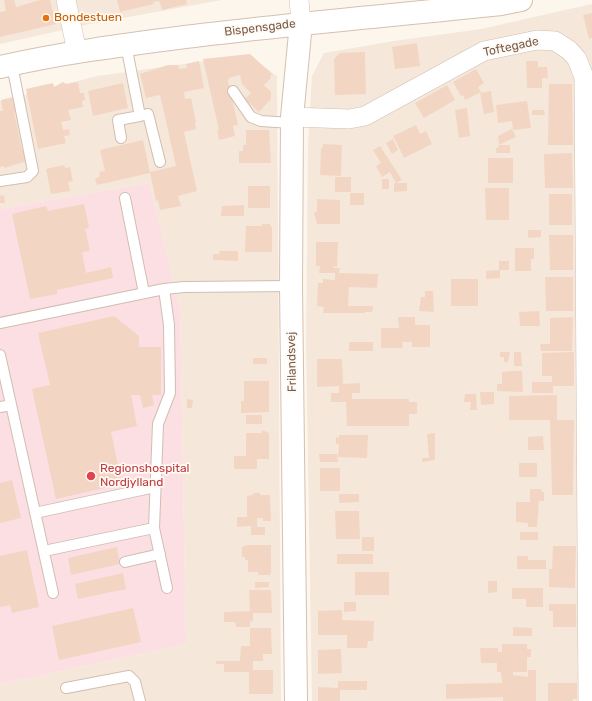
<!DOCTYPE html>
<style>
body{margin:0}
canvas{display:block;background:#fdf6ec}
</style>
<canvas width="592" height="701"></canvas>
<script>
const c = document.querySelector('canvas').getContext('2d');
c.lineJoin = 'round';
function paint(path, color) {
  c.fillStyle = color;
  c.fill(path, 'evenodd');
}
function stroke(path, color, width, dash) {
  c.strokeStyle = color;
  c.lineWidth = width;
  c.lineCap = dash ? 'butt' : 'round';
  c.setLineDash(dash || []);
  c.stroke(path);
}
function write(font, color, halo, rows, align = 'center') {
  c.font = font + ' Rubik,sans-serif';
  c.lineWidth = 3.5;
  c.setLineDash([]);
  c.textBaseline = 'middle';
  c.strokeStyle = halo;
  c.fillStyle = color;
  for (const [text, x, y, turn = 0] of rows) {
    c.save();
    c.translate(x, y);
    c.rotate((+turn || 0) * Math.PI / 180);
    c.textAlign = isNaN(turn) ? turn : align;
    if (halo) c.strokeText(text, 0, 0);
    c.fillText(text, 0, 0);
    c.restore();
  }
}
const residential = new Path2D(`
 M0,0H222L90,24L0,44Z
 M592,4V701H312L306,343L308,143L312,76L324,53L394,41L481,29Z
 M249,55L277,76L281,701H0V684L186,644L180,308L149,183L0,209V101L97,76Z`);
const medical = new Path2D(`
 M149,183L180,308L186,644L0,684V209Z`);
const building = new Path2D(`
 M4,0H14L16,7L40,0H50L56,24L0,37V12L6,11Z
 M117,0H159V1L153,2L154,4L120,12Z
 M159,0H186L187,4L162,10Z
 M592,13V38L589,39L583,15Z
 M417,43L420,66L395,69L392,47Z
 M365,52L366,94L335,95L334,59L340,53Z
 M250,54L272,74L270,77L271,78L264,85L271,92V99L259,112L245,99L251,93L242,84L240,75L229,78L228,81L238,125L233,126L235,136L219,140L217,130H219L203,59Z
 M199,61L204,88L184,92L185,99L191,98L196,122L195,123L196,129L184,132L197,191L178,196L181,206L160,210L158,200L156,201L150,173L97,185L95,179L100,176L99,172L105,171L100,150L143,140L150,172L176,166L160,95L146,98L140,74L168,65H178L179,69L187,68L186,64Z
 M526,61H538V67H547L548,78H542V88H527Z
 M476,69L484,83L478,87L481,92L465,100L463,95L461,96L453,82Z
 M63,82L66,84L78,82L80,93H84L85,100L82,101L83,107L68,110L71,120L61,122L63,130L69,129L70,135L64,136L66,143L38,149L26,89L53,83L54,87Z
 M123,83L128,108L93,116L88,91Z
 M549,84H572L573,145H548Z
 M447,85L455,100L424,118L415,103Z
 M491,91L494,112L484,114L480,93Z
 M13,97L16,111L14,112L22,150H24L27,161L4,168V166L0,167V111H3L1,100Z
 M527,101L531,128L513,130L512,121L498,123L496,105Z
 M467,108L470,136L459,138L455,110Z
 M532,110H544L545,115H532Z
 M416,125L420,134L426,131L432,144L404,158L393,136Z
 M512,129L516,137L499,145L498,136Z
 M246,130H269L271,163H239V151H243V145H246Z
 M393,139L398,150L392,154L386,143Z
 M323,144L342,145L341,176L320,175L321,148H323Z
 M499,145H510V153H496V148H498Z
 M380,146L402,180L396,183L390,172L382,177L376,166L381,163L373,150Z
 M572,153L573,188H545L544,154Z
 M488,158H513V183H488Z
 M64,165L65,168L70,167L73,181L68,182L70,191L51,194L46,169Z
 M335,177H351V192H335Z
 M382,179H389V189H382Z
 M394,183H407V191L394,192Z
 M248,186H270V208H248Z
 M485,188H509V220H486Z
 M350,193H364V205H350Z
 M549,194H572V225H549Z
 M4,195L5,203H0V196Z
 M317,199L340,200V224H317L314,213L317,211Z
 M84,204L89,228L85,229L90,251L82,252L86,273L111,267L113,278L57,290V294L30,299L12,214L46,206L48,211Z
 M244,205V216H221L222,206Z
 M262,224H270L271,227H272V252H245L246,226H262Z
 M528,230H541V237L528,238Z
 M549,235H573V270H550Z
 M316,242H338L337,267L334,266L333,268H340L339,273L378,274L377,288L349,287L348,306H373L372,312H365V313H323L324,307L317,306L318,283H323V279L335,280V273H319L320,266H316Z
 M515,248H534V259H531V271H515Z
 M219,251H238V261L213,260V254H220Z
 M499,261H509V270H500V278L486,279V271L499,270Z
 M545,277H573V311H546Z
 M451,279H478V306H451Z
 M425,291H433L434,312L419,311L421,297H425Z
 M539,311L540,326H520L519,312Z
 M114,316L139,336V347H161V395H152L154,405L143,408L140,395H131L137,426L111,432L122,484L56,499L32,389L50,385L38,333Z
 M398,317H415V325H430V347H412V342H402L403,348H381V328H399Z
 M573,317L572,351H541L540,344H550V318Z
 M349,342H373V351H349Z
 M500,352H510L508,362H504V357H500Z
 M514,352H521L522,366H514Z
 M574,352V386H553V393H532V382H552V376H542V353Z
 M253,358H267V364H253Z
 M317,359H342L343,384L360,383V393H352V399H409V402H417V414H409V426H347L346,402H331V393H339V386L317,387Z
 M510,371H522L523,392L497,391V384H502V372Z
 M244,381H269V412L241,413V401H244Z
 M480,392H494V404L481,405Z
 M465,394H476L477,410H470L471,402H464Z
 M557,395V420H574L573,495H552L550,420H509V396Z
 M187,399L193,400L192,408H187Z
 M246,415H262V424H246Z
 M262,430L269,433V459H257V469H234V456H246V433H262Z
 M435,433V460L422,462V458H429L427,434Z
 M339,435H368L367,458L338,457L339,444H336V437L339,438Z
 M543,436L544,450H528V437Z
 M319,454H337L338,462H320Z
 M519,463H537V477H519Z
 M320,468H340V491H320Z
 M12,480L21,518L0,523V483Z
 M530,489H540L544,493V501H539L537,527H528V523L516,522V502H530Z
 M253,493H260V495H270L271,521H263V518H257V527H265V535H251V526L237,527V517H247V496L253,495Z
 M339,494H359V502L339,503Z
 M335,511H359L360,539H336Z
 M520,532H538V540H520Z
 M362,537H374V551H362Z
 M248,545H271V572L270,575H258V572H248V560H245V557H242V547Z
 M553,546H576L575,588L549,587V569H552Z
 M117,547L120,564L71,575L68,558Z
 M27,550L39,607L12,613L10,605L0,607V556Z
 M337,554H373V564H337Z
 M517,556H528V560H546V569H517Z
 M355,572H389V595H355Z
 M123,573L126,589L78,599L75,584Z
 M488,581H497V592L488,593Z
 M255,582H269V587L255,588Z
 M512,588H543V607H526V599H512Z
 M249,590H271L272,613H253V622L250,621V627H236L235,622H224V612L250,611Z
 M344,602H356V611L344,612Z
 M549,604H576V627H553V611H549Z
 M133,608L141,642L59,660L52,626Z
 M342,610V620L374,621L373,641H368L367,648H347V635H318V611Z
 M513,627L532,628V636H513Z
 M250,628H271L272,654H263V661H253V670H273V694H249V672H224V664H216V661H240L241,646H250Z
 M502,644H527V649H531V657H527V672H513V675L528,677V670H536V701H503V697L446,699V684L502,683L501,672H497V663H481L480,648H498V652H502Z
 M341,649L342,673L318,674V650Z
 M338,681H367V690H340V701H318V687L338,688Z
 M548,683H577V699H573V701H548Z`);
const lane = new Path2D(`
 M233,91L251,117L261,121L292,123
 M140,116L148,114L160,162
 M121,138L118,120L140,116L126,45
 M0,181L27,177L33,171L12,65
 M125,198L144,293
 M164,289L169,325L170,393L158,424L154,528L167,588
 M0,323L164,289L184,287L291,286
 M0,355L53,593
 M0,407L11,405
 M35,513L155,487
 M44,551L154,528
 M125,562L160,554
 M66,688L129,676L135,682L140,701`);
const street = new Path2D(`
 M66,0L77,52
 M299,0L301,23
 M292,117L349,119L365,116L484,51L537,40L555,41L569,50L577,59L584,77L588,701`);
const secondary = new Path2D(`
 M0,67C61,53 123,45 185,37C290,24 396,15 501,4L521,0
 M296,701L291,286L292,117L301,23`);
const markers = [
 [46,18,4,"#e8710a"],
 [91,476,5,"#e0444e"]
];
const foodNames = [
 ["Bondestuen",54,18]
];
const streetNames = [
 ["Bispensgade",260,28,-7],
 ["Toftegade",511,47,-12],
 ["Frilandsvej",292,362,-91]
];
const healthNames = [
 ["Regionshospital",100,469],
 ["Nordjylland",100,483]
];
paint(residential, '#f5e8da');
paint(medical, '#fbdfe3');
paint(building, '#f3d5c3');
stroke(lane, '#d1beb0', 12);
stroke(street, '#d1beb0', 20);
stroke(secondary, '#d6c0b0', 24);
stroke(lane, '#fff', 10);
stroke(street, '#fff', 19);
stroke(secondary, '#fff', 22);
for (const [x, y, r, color] of markers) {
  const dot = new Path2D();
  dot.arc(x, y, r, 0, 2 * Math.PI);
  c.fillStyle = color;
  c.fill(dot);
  stroke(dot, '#fffaf3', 1.5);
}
write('12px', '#c56008', '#fffaf3', foodNames, 'left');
write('12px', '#7a5c4d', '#fffaf3', streetNames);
write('12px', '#be3a42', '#fffaf3', healthNames, 'left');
</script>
